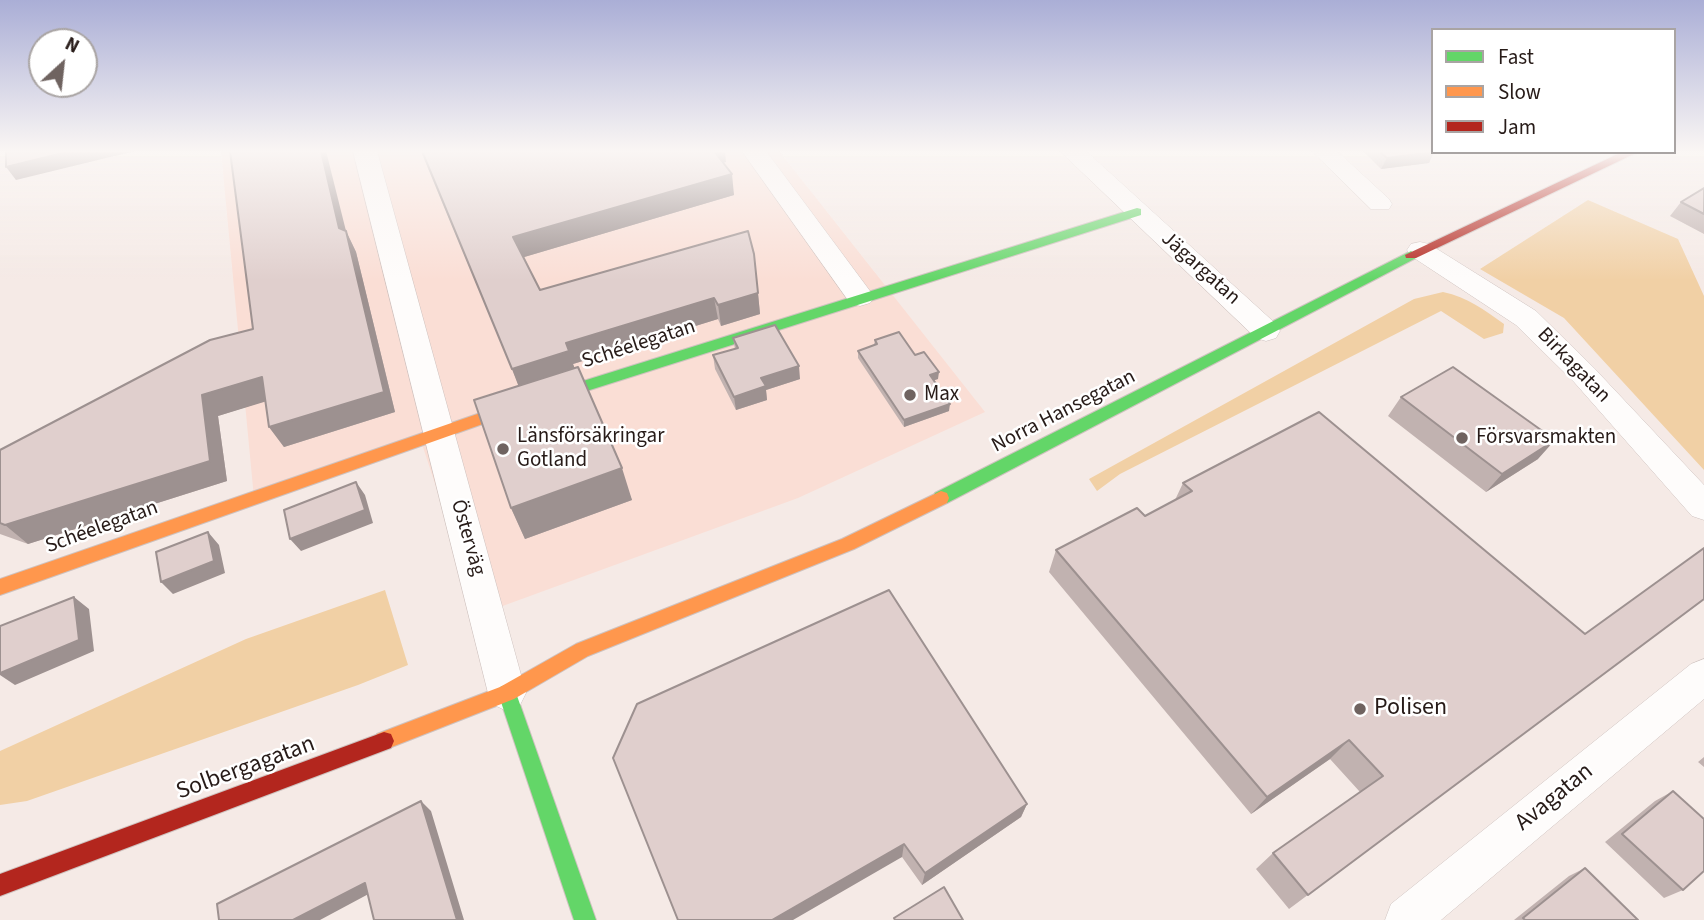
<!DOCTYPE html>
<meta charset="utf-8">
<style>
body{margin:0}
#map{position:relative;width:1704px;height:920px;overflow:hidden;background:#f5eae6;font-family:"Source Sans 3",sans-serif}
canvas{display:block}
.legend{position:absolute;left:1431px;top:28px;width:245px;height:126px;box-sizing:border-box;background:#fff;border:2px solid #a9a4a3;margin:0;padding:9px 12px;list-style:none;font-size:21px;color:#271b18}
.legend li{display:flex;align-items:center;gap:14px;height:35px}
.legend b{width:35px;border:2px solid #a9a4a3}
.north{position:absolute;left:28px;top:28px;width:70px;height:70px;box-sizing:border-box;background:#fff;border:2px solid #a9a4a3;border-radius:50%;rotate:27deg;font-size:19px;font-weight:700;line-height:28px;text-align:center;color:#271b18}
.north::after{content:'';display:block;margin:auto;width:24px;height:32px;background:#6f6360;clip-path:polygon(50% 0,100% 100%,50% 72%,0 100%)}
</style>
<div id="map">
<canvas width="1704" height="920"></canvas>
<ul class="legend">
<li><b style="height:9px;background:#63d668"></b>Fast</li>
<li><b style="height:9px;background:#ff974d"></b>Slow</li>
<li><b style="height:9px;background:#b3261e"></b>Jam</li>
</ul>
<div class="north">N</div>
</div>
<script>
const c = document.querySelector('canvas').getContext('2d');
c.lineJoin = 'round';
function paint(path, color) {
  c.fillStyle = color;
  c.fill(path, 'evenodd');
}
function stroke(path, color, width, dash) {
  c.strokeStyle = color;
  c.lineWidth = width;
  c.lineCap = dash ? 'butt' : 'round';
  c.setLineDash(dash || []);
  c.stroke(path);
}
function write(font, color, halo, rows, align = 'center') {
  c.font = font + ' "Source Sans 3",sans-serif';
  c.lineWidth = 5;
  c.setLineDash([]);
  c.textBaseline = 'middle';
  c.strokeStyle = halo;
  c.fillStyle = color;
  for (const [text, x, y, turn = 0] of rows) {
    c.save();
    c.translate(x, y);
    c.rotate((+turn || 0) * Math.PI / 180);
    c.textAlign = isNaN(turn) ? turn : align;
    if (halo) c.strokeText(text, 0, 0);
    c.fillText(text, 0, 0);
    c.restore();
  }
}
const built = new Path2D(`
 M221,151H779L985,412L798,498L478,615L421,441L254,498Z`);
const green = new Path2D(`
 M1588,200L1678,239L1704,296V470L1564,318L1480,269Z
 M1443,292C1468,297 1484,310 1504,324L1503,333L1484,339L1441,311L1120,474L1097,491L1089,479L1414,299Z
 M385,590L408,665L358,685L27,801L0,805V751L246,639Z`);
const street = new Path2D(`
 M353,151H377L526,693L520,705L507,711L494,705L488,693Z
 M742,151H766L870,291L874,297L870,303L860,306L850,303Z
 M1060,151H1086L1276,324L1280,331L1276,338L1266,341L1256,338Z
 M1312,151H1337L1389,199L1392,204L1389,209H1371Z
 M1420,242L1429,244L1536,311L1594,368L1704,485V520L1692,516L1574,382L1516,325L1411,256L1407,250L1411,244Z
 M1704,659V699L1441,920H1385L1391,904L1691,664Z`);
const fast = new Path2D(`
 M1137,208L1141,209V215L489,422L481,416L484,412Z
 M1411,251L1417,255L1416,258L947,503H935L933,498L935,493Z
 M507,684L514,687L516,693L596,920H574L498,693L500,687Z`);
const slow = new Path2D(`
 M489,410L494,412L497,416L494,420L0,595V579Z
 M941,491L947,493L949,498L947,503L854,549L588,656L514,699L384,750L377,748L374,741L377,734L500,687L576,644L842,539Z`);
const jam = new Path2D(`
 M1622,152H1638L1416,258H1406L1405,255Z
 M384,732L391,734L394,741L391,748L0,896V874Z`);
const wall = new Path2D(`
 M421,151L726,162H723L734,195L524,257L540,290L754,254L760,314L721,326L718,319L573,364L632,500L525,539L511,508L519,386Z
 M1363,151H1433L1434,152L1429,163L1381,169Z
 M1704,188V234L1670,216L1681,202Z
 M346,231L356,252L395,412L284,447L269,427L265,401L218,416L227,481L28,544L0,534V450L253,329Z
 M733,338L800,379L766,390L767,400L736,410L715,369L713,355L735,349Z
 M875,340L915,355L938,379L933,380L949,411L904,427L858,358V351L874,345Z
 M1401,397L1538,459L1486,492L1388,416Z
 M1183,483L1585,634L1704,599L1289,909L1256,869L1273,853L1360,792L1330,759L1251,814L1049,572L1056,550L1145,516L1175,500Z
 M1704,757V767L1698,762Z
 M1673,791L1683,890L1664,898L1605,842L1655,801Z
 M1027,804L1021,817L922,885L902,857L678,920Z
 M1585,868L1638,920H1514L1569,876Z`);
const shadedWall = new Path2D(`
 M71,151H135L16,180L6,167Z
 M321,151H326L346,231L356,252L395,412L284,447L269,427L339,228Z
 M710,151H725L726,162L712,166Z
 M1434,152L1429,163L1381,169L1387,158Z
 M732,174L734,195L521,258L513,237Z
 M758,293L760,314L721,326L718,305Z
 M714,298L718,319L573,364L576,372L520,390L512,369L566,343Z
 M799,366L800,379L766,390L767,400L736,410L734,397L761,378Z
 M939,372L938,379L929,382L930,375Z
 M262,377L277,398L218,416L227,481L28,544L5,525L202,395Z
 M950,404L949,411L904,427V420Z
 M1555,440L1538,459L1486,492L1502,474Z
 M622,468L632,500L525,539L511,508Z
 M356,482L365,495L373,523L301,551L290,539Z
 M208,532L219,545L225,573L173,594L161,582Z
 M74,597L89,609L94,651L15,685L0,675V673Z
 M1349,740L1330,759L1251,814L1267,797Z
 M421,801L431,811L464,920H457Z
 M1027,804L1021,817L922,885L925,873Z
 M904,844L902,857L793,920H772Z
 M365,883L376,890L320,920H293Z`);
const building = new Path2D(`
 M6,151H71L6,167Z
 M230,151H321L339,228L346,231L384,392L269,427L262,377L202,395L210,461L5,525L0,523V450L210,340L253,329Z
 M422,151H714L732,174L513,237L540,290L748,231L754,254L758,293L718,305L714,298L566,343L569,351L512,369Z
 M1379,151H1433V152L1387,158Z
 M1704,188V214L1681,202Z
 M775,325L799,366L761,378L766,386L734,397L713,355L738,348L733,338Z
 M899,332L915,355L924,352L939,372L930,375L950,404L904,420L858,351L877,344L875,340Z
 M578,367L622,468L511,508L474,400Z
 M1453,367L1555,440L1502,474L1401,397Z
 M1319,412L1585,634L1704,548V599L1308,895L1273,853L1383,776L1349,740L1267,797L1056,550L1137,508L1145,516L1192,491L1183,483Z
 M356,482L365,510L290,539L284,510Z
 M208,532L214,561L161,582L156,552Z
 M889,590L1027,804L925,873L904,844L772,920H678L613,758L637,704Z
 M74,597L79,640L0,673V626Z
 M1673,791L1704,819V871L1683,890L1622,834Z
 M421,801L457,920H374L365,883L293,920H219L217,904Z
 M1585,868L1638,920H1525L1523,918Z
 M944,887L963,920H895L894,918Z`);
const markers = [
 [910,395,7,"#6f6360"],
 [1462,438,7,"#6f6360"],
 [503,449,7,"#6f6360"],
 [1360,709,7,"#6f6360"]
];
const streetNames = [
 ["Jägargatan",1200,269,42],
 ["Schéelegatan",639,345,-18],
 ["Birkagatan",1573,366,46],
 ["Norra Hansegatan",1064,412,-27],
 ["Schéelegatan",102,528,-20],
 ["Österväg",467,538,74]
];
const poiNames = [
 ["Max",924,395],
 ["Länsförsäkringar",517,437],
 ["Gotland",517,461],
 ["Försvarsmakten",1476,438]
];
const nearPoinames = [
 ["Polisen",1374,709]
];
const nearStreetnames = [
 ["Solbergagatan",246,769,-20],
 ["Avagatan",1555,798,-39]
];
paint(built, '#faded5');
paint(green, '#f1d0a5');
stroke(street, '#cec2bf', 1);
stroke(fast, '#cec2bf', 2);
stroke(slow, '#cec2bf', 2);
stroke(jam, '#cec2bf', 2);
paint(street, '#fefcfb');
paint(fast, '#63d668');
paint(slow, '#ff974d');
paint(jam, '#b3261e');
paint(wall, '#c1b2b0');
paint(shadedWall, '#9d9190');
paint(building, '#e0cfcd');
stroke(building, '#9d9190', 2);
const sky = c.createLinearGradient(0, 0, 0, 280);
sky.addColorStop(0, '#aaaed6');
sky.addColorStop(0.54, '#faf6f4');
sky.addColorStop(1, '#faf6f400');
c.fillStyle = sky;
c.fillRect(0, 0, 1704, 280);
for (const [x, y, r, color] of markers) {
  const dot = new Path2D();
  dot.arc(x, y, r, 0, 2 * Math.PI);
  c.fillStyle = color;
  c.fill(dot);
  stroke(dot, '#fff', 2.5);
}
write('21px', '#271b18', '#fff', streetNames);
write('21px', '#271b18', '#fff', poiNames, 'left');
write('24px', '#271b18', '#fff', nearPoinames, 'left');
write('24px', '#271b18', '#fff', nearStreetnames);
</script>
